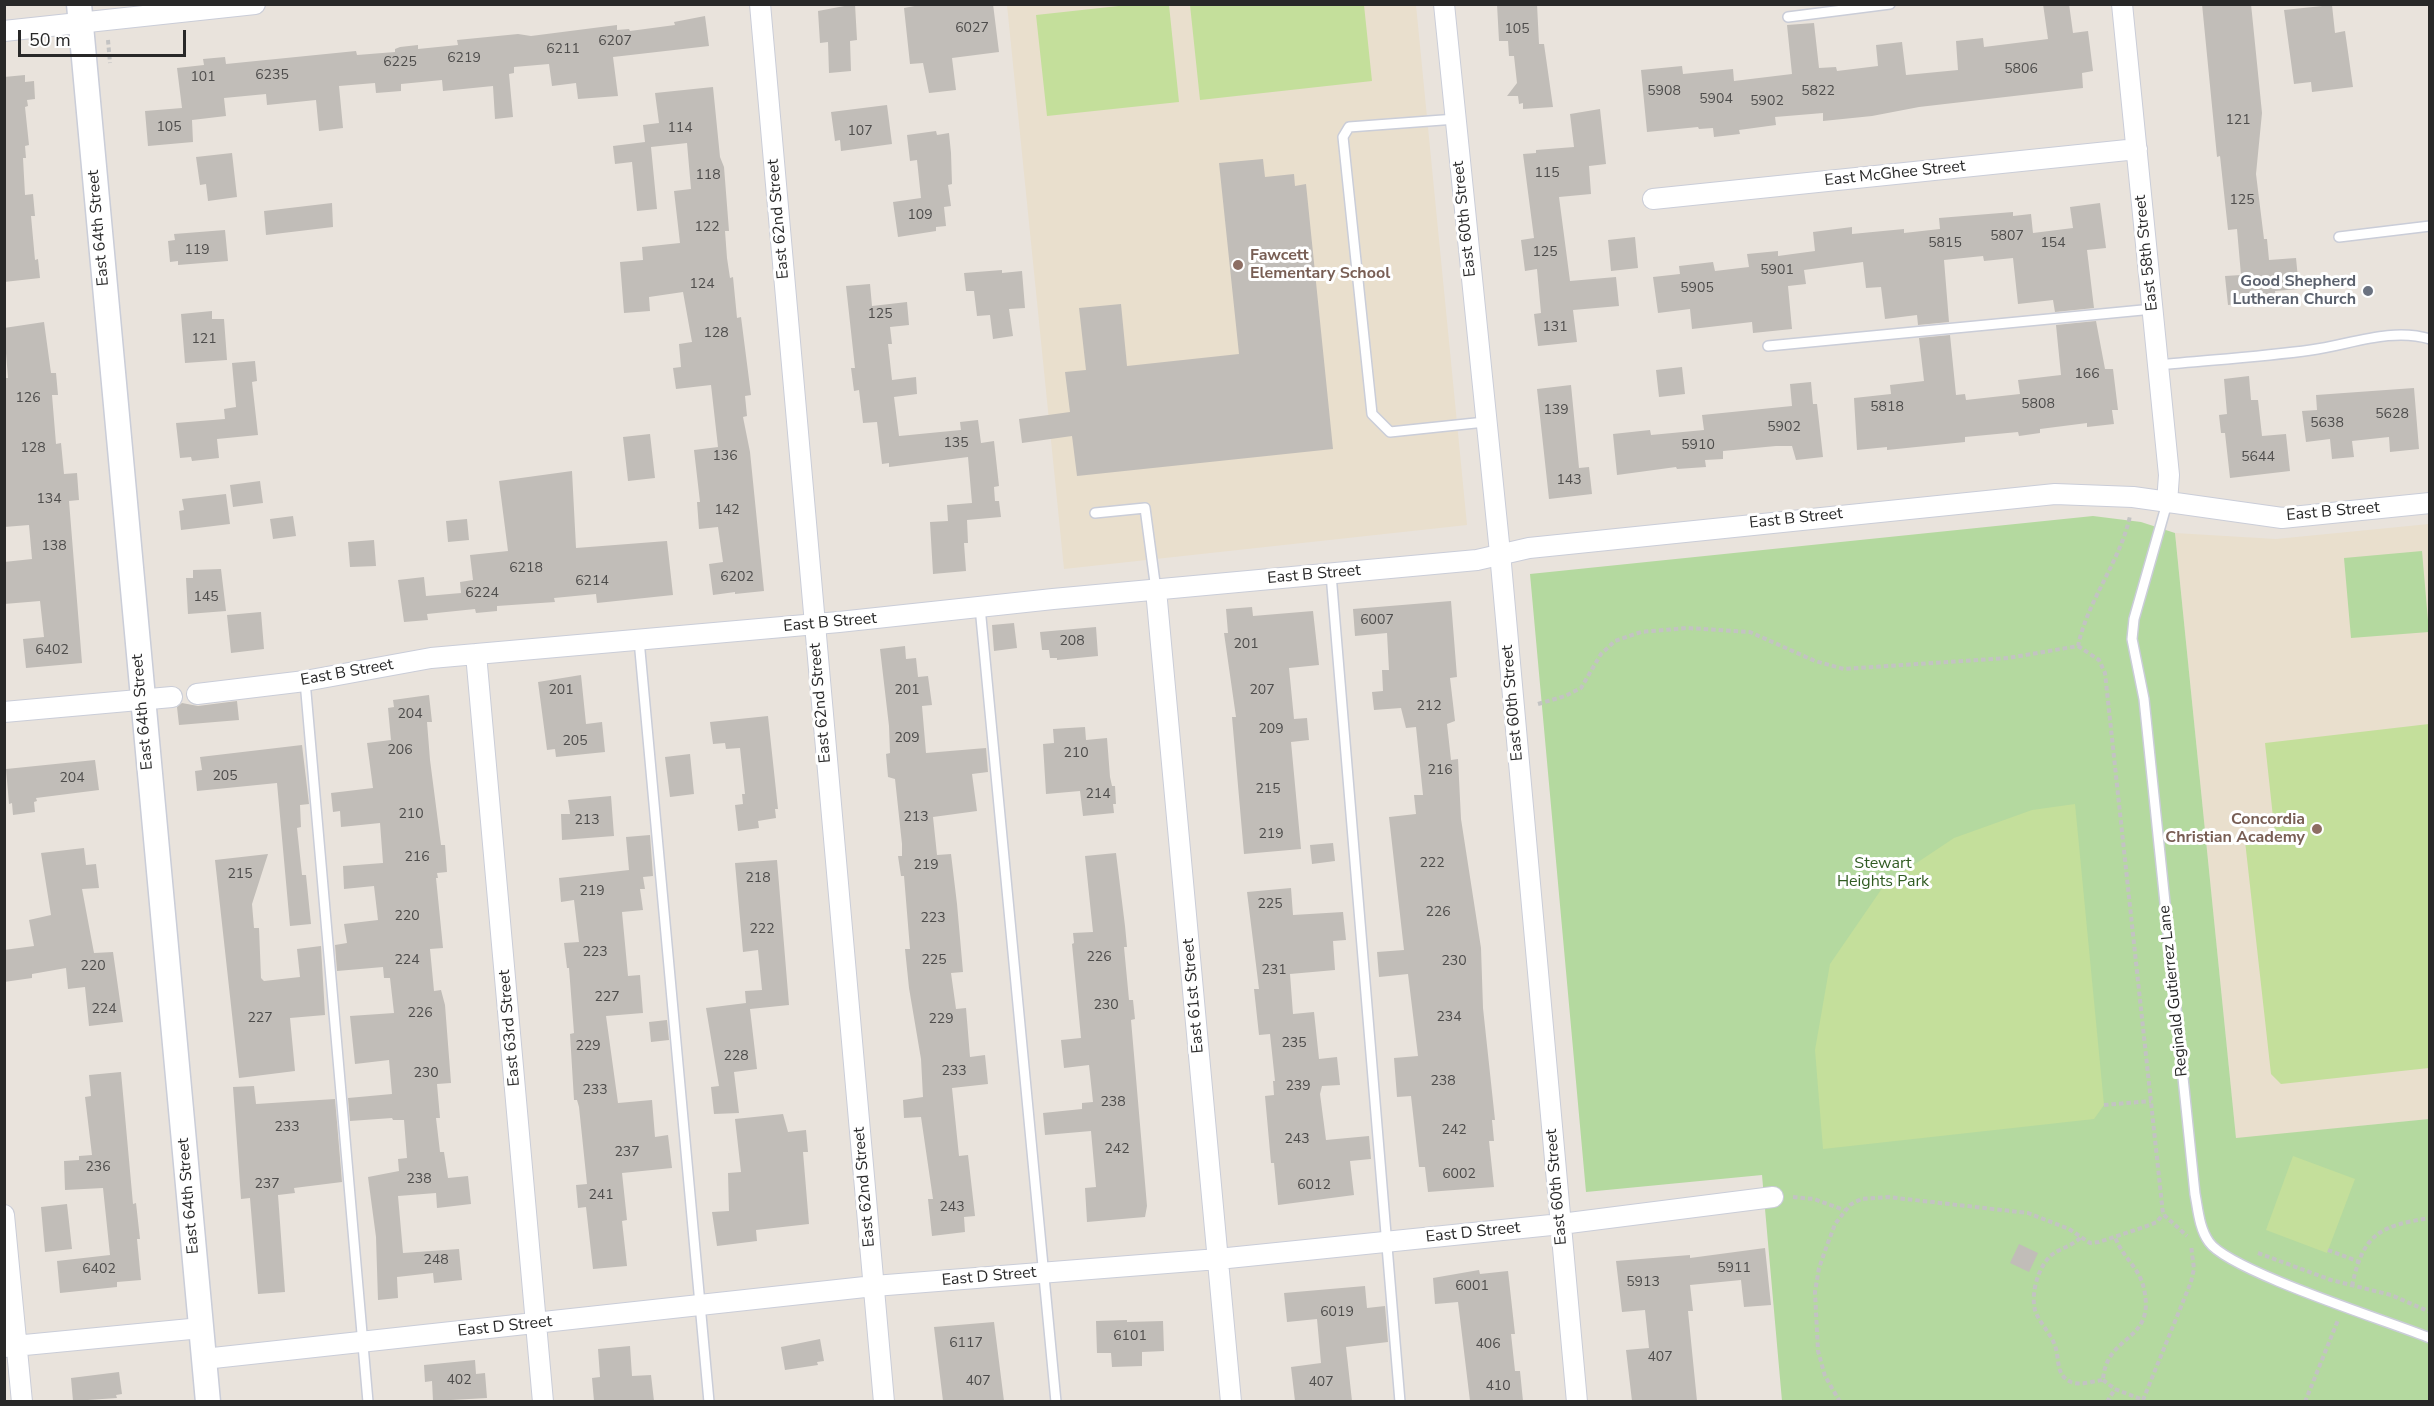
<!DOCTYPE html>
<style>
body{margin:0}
#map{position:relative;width:2434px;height:1406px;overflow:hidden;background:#e9e3dc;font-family:"Nunito Sans",sans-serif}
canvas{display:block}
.frame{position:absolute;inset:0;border:6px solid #282828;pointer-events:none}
.scale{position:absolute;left:18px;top:30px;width:168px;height:27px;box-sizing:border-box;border:3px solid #282828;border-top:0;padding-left:8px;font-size:18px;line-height:21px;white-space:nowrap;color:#282828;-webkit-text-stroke:4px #fff;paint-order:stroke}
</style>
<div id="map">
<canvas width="2434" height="1406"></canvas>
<div class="frame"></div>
<div class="scale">50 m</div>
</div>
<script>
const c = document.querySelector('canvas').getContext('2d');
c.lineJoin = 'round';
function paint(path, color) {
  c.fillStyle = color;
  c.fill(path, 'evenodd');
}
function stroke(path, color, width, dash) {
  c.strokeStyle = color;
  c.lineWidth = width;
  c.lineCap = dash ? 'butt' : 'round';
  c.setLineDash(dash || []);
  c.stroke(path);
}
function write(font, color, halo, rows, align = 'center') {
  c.font = font + ' "Nunito Sans",sans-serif';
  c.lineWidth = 6;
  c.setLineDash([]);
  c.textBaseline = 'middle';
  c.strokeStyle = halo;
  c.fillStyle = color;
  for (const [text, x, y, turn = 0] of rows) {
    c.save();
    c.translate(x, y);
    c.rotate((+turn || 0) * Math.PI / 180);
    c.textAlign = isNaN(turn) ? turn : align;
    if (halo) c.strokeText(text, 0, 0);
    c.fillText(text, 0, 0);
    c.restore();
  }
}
const education = new Path2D(`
 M1007,5H1416L1467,525L1064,569Z
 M2429,524V1119L2236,1139L2175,533L2276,539Z`);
const green = new Path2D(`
 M2093,516L2141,522L2175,533L2236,1138L2429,1119V1401H1782L1762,1175L1586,1192L1530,574Z
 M2422,551L2429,632L2351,638L2344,558Z`);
const pitch = new Path2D(`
 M1137,4L1169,5L1179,102L1047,116L1036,15Z
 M1190,5H1364L1372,81L1200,100Z
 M2429,724V1068L2281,1084L2271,1074L2245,841L2276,845L2265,743Z
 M2075,804L2104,1105L2094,1119L1823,1149L1815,1050L1830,964L1885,884L1954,838L2032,810Z
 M2293,1156L2355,1179L2327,1253L2266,1230Z`);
const building = new Path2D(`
 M855,4L857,40L850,41L851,71L829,73L828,42L820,43L818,11Z
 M925,4H993L999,52L952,58L956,90L929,93L923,63L910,64L904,8Z
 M1497,4H1537L1539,44H1544L1553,107L1523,109V103L1519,104L1518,96H1507L1517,83L1514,56H1509L1508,41H1499Z
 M2043,4H2069L2073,33L2088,31L2093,71L2082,73L2083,88L1919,107L1872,116L1823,121V113L1775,117L1776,125L1739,130L1740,134L1714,137L1713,128L1699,129L1698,127L1647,132L1641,70L1682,66L1683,74L1733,69L1734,81L1792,74L1787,25L1814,23L1819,68L1836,67L1837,71L1878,66L1876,45L1902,42L1906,75L1958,70L1956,41L1983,38L1984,47L2048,39Z
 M2202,4H2251L2262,113L2256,174L2264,239H2267L2269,260L2296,258L2299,289L2275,291L2276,301L2228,305L2225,276L2241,275L2237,229L2228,230L2220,156L2217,157Z
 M2332,5L2335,33L2345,31L2353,87L2312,92L2311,82L2294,84L2284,10Z
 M705,16L709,46L613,57L618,96L578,99L576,83L552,86L549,64L514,67V73L509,74L513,117L495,119L493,86L443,91L442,80L401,84V91L376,93L375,83L339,86L343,128L319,131L316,100L267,105L266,94L224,98L226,116L192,120L193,142L148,146L145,111L182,108L177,68L204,65L203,59L225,57L226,64L356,51L357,55L395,52V49L400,47L418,45V49L458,45L457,40L518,34L531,36L617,25V30L629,29L630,31L675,25L674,22Z
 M25,75V82L34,81L35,99L27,100L28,106L25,107L29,145L25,146L26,158H23L25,195L33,194L35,216H31L35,260L38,259L40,278L4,282V77Z
 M713,87L720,157L724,167L729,231H725L727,258L730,278L733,277L737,318L741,317L751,395L745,396L747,416L743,417L750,452L764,591L735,594V592L713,595L709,564L723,562L718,527L699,529L697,502H700L694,450L718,447L711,385L676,389L673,368L681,367L679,344L692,342L683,292L649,297L650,311L624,313L620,262L643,260L642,247L680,243L674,191L691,189L687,143L651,147L657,209L637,211L632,162L615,164L613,146L645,142L643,125L659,123L655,93Z
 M887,105L892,144L841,151L840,140L835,141L831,112Z
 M1600,109L1606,164L1589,166L1591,194L1559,197L1570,281L1616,277L1619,306L1573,310L1577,342L1538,346L1534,314L1541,313L1537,269L1525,271L1521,240L1534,238L1523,154L1536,153V150L1574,147L1570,114Z
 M936,131L937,135L949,133L951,153L952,184L948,185L951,206L944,207L946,226L936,227V231L898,237L893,202L921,198L917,160L910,161L907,135Z
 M232,153L237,197L208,201L206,184L200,185L196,157Z
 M1263,159L1265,177L1294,174L1295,186L1306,184L1333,449L1077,476L1072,436L1022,443L1019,419L1070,412L1065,372L1086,370L1079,308L1121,304L1127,366L1239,354L1219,163Z
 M332,203L333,227L266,235L264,211Z
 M2100,203L2106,248L2087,250L2094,308L2055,312L2053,300L2018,304L2013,258L1984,261L1983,256L1944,260L1949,322L1918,325L1917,315L1885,319L1881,287L1866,288L1863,262L1804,270L1806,284L1788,286L1792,329L1753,333L1752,322L1692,329L1690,309L1658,313L1653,277L1680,274L1679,266L1713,262L1715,271L1749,267L1747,254L1778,251V256L1815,251L1813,232L1852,227V234L1904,229V233L1940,229L1939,218L2013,212V216L2031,214L2033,233L2073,228L2070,207Z
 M225,230L228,261L178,265V261L170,262L168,241L175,240L174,234Z
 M1635,237L1638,268L1611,271L1608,240Z
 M1002,270V273L1022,271L1025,308L1009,309L1013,336L993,339L990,315L977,316L974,291H966L964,273Z
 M870,284L872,306L907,302L909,325L890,327L892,344H888L892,380L916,377L917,394L894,397L899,436L961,430L960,422L978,420L981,443L994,441L999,486L994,487L995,501H999L1001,517L967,520L968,543H964L966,571L933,574L930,522L948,521L947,505L972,503L968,457L889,467V463L882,464L877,422L863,423L859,390L854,391L851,368H855L846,286Z
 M212,311V319H224L227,360L185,363L181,314Z
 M2096,321L2105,369H2113L2118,410H2112L2114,424L2087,427V423L2040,429V433L2019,436L2018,432L1965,437V442L1887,450V447L1857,450L1854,398L1891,394L1890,385L1924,381L1919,338L1950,335L1956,395L1965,394L1966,400L2020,394L2018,380L2061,375L2056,325Z
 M44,322L51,373H56L58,395H52L56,444L61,443L64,474L77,473L79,500L69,501L82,663L26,668L23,639L44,637L40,601L4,604V562L32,559L29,525L4,527V378H8L4,328Z
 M255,361L257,381L252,382L258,435L217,439L219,458L192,461L191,457L180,458L176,423L225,419L224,409L236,407L232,363Z
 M1682,367L1685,394L1659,397L1656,370Z
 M2249,376L2251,400H2258L2262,436L2286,434L2290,471L2230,478L2225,433H2221L2219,415L2227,414L2224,379Z
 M1811,382L1813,404H1817L1823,457L1796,460L1792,446H1776L1723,451V459L1705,460L1706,467L1677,469L1676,467L1617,475L1613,434L1650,430L1651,435L1704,430L1702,415L1792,406L1790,384Z
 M1571,385L1579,468L1589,467L1592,494L1549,499L1537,389Z
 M2414,388L2419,449L2390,452L2389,437L2352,441L2354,457L2332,459L2330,439L2306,442L2302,411L2317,410L2316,395Z
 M650,434L655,478L628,481L623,437Z
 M572,471L576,548L667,541L673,595L597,603L596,594L554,598L555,602L497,606V611L476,613L475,609L427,614L428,620L404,622L398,580L424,577L426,596L461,593L460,582L473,580L470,555L508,551L499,481Z
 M260,481L263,503L233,507L230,485Z
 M226,494L230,524L181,530L179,511L184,510L182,499Z
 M293,516L296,536L273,539L270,519Z
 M467,519L469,540L448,542L446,521Z
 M374,540L376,566L350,567L348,542Z
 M221,569L226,611L188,614L186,578H193V570Z
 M1451,601L1457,677L1450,678L1455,721L1447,724L1451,760L1458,759L1461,819L1481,948L1483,1008L1495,1120H1492L1494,1141H1489L1494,1187L1428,1192L1425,1167H1419L1411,1096L1397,1097L1394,1058L1418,1056L1408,974L1379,977L1377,952L1404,950L1389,817L1416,814L1414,795H1423L1416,727L1406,728L1401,708L1374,710L1372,692L1383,691L1382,670H1389L1387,633L1355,636L1353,609Z
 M1252,607L1253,616L1313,611L1319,665L1289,668L1294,719L1307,718L1309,740L1291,742L1301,849L1244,854L1232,717H1236L1224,633H1228L1226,609Z
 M261,612L264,649L231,653L227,615Z
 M1014,623L1017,648L994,651L992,625Z
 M1096,627L1098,656L1057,660V658H1050L1049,650H1042L1040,632Z
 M905,646L906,659L916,658L918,677L928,676L932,705L922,706L926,753L986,748L988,772L972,774L977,811L933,817L937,855L951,854L957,904L963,972L951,973L956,1009L966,1008L970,1057L985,1055L988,1084L952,1088L959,1156L968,1155L975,1216L964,1217L965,1232L932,1236L928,1199H933L921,1117L904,1118L903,1100L923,1097L921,1059L909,988L905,949H910L904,876H901L898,856H902V844L895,779L888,777L886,754L890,753L889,726L880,649Z
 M581,675L586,724L602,722L605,752L556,757L555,749L547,750L538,682Z
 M429,695L432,722H427L430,760L441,845H445L447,872L437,873L438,878H436L443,948L430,949L434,991L441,990L445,1005L451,1083L437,1084L440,1118H436L440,1152H444L448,1178L468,1176L471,1204L437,1208L436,1193L398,1196L403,1253L459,1249L462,1280L434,1283L433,1273L397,1277L398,1298L378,1300L376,1237L368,1177L399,1171L398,1159L407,1158L404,1120H393L392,1118L350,1121L348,1098L392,1094L389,1060L355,1064L350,1016L394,1013L390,978H384L383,967L337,971L335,945L347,943L344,924L378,920L374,886L344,889L343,866L383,863L380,823L341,827L340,811L333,812L331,793L373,788L367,743L391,740L388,708L394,707L393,700Z
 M237,701L239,720L179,725L177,707L182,703L198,706Z
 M768,716L778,809H775L776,818L758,821L759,828L738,831L735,805L743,804L742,794H745L740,748L726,749L725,743L713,744L710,722Z
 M1085,727L1086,740L1107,738L1110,777L1112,786H1115L1116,804H1113L1114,813L1083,816L1080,791L1046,794L1043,744L1054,743L1053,729Z
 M302,745L309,804L300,805L301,827L297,828L302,875H306L311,924L290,926L277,783L197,791L195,771L202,770L200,757Z
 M690,754L694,794L670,797L665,757Z
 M95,760L99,790L36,798L37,801L34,802L35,812L13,815L12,803L9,804L6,769Z
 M611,796L614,836L562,840L561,814H570L568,800Z
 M650,835L653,876L643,877L645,889H640L643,910L622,912L628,976L640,975L643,1013L606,1016L618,1103L652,1100L655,1137L668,1135L672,1168L622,1173L627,1220L622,1221L627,1266L593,1269L586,1207L578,1208L576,1185L587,1184L579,1107L577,1100H574L570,1034L574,1033L569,968H567L564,943L579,942L574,900L561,902L559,878L629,870L626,837Z
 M1333,843L1335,861L1312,864L1310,845Z
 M84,848L86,865L96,864L99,888L82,889L94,953L113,952L123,1022L89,1026L85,987L68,989L66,968L32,974V978L4,982V950L34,946L29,920L51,915L41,853Z
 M1116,853L1125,926L1127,947H1124L1129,1000H1133L1135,1019L1131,1020L1147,1206L1145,1217L1087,1222L1085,1188L1096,1187L1091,1131L1045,1135L1043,1113L1082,1109V1103L1093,1102L1089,1065L1064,1068L1061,1040L1081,1038L1072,944L1074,943L1073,933L1093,932L1085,856Z
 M268,854L252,904L254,928H259L261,978L264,981L300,977L297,949L321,946L325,1015L290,1018L295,1071L239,1078L215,860Z
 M777,860L789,1005L750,1009L757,1069L734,1072L739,1113L714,1114L711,1087L719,1086L706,1008L746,1003L745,991L762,990L758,950L743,952L735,863Z
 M1291,888L1293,915L1343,912L1346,940L1333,941L1335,970L1290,974L1293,1014L1314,1012L1319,1059L1337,1057L1340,1085L1322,1086L1320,1094L1326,1140L1369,1136L1371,1159L1350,1161L1354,1195L1278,1205L1274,1163H1271L1265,1096L1274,1095L1273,1081H1275L1270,1034L1259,1035L1254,989H1259L1247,892Z
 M667,1020L669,1040L651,1042L649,1022Z
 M121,1072L133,1204L136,1203L140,1239H137L141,1280L117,1282V1287L60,1293L57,1261L110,1255L103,1188L65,1190L64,1161L79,1160V1156L92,1155L85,1097L91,1096L89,1075Z
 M254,1086L256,1104L335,1099L342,1182L294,1188L295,1193L278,1195L285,1292L258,1294L250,1198L241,1199L233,1087Z
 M783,1114L788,1132L806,1130L808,1152H803L809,1224L756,1230L757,1241L717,1246L712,1212L729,1211L728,1173L741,1172L735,1119Z
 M67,1204L72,1249L45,1252L41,1207Z
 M2019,1244L2038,1253L2029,1272L2010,1263Z
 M1765,1248L1771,1305L1744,1307L1741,1280L1690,1285L1693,1311H1688L1697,1401H1632L1626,1350L1649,1348L1645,1310L1622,1312L1616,1261L1690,1255V1258Z
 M1479,1270L1480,1274L1508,1271L1515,1334H1511L1515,1371H1520L1523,1401H1470L1458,1302L1435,1304L1433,1278Z
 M1365,1286L1367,1308L1385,1306L1388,1342L1346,1347L1352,1401H1295L1291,1367L1321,1363L1317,1319L1287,1322L1284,1293Z
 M1127,1320V1322L1163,1321L1164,1351L1142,1352V1366L1112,1367L1111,1353H1097L1096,1321Z
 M994,1322L1004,1401H943L934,1327Z
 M820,1339L824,1361L817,1362L818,1365L785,1370L781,1347Z
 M630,1346L632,1376L651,1375L654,1401H594L592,1378L600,1377L598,1349Z
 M475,1360L476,1374L485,1373L487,1398L433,1401L432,1381L425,1382L424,1365Z
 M119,1372L122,1394L116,1395L117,1398L73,1401L71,1378Z`);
const path = new Path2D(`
 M108,40L110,63
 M2078,646L2099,660L2105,673L2163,1214L2187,1236
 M1538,704L1565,696L1581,688L1601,654L1615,641L1641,632L1687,628L1750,632L1815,661L1844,669L2008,658L2078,646C2088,599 2120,562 2130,516
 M2104,1105L2151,1101
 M1793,1197L1814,1199L1844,1210
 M2080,1238C2070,1248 2054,1249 2046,1261C2037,1273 2031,1295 2035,1310C2039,1323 2051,1333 2055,1346C2060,1359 2055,1375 2071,1382C2081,1386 2093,1381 2103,1380C2106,1333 2156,1343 2144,1289C2140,1268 2122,1257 2115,1237
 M2328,1250L2357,1261
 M2258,1253L2331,1280L2391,1295L2430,1312
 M2352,1286C2363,1234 2379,1226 2430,1218
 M2103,1380L2115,1389L2143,1400L2191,1282L2194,1269L2191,1245
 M1840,1402L1825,1376L1818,1351L1815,1292L1819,1268L1826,1248L1835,1224L1850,1205L1861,1199L1888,1197L2028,1213L2069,1229L2090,1243L2099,1242L2147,1226L2157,1222L2163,1214
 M2107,1402L2115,1389
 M2305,1402L2338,1320`);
const service = new Path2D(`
 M1788,17L1890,4
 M1456,119L1349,127L1343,137L1372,414L1390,432L1485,422
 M2339,237L2430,226
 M1768,346L2153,309
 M2159,365C2209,360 2261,357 2311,350C2349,345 2391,327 2430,339
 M2167,503L2134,619L2132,639L2144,699L2195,1194C2198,1209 2199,1228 2209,1242C2229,1271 2388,1321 2430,1338
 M1095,513L1145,508L1156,590
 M1331,574L1400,1402
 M980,607L1056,1402
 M639,640L709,1402
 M305,681L368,1402`);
const minor = new Path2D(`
 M760,4L884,1402
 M1444,4L1500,553L1577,1402
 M2122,4L2169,475L2167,503
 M4,31L255,4
 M1653,199L2137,149
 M1156,590L1231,1402
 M476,654L543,1402
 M197,694L305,681L431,658L839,622L1053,599L1477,560L1529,548L2055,494L2133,497L2282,518L2430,503
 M4,712L172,697
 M4,1215L22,1402
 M4,1347L201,1328
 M204,1359L874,1286L1218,1259L1561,1224L1773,1197`);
const tertiary = new Path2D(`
 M79,4L208,1402`);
const markers = [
 [1238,265,6,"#8d6e63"],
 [2368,291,6,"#6b7280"],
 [2317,829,6,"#8d6e63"]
];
const numberNames = [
 ["6027",972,29],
 ["105",1517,30],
 ["6207",615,42],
 ["6211",563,50],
 ["6219",464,59],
 ["6225",400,63],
 ["5806",2021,70],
 ["6235",272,76],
 ["101",203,78],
 ["5908",1664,92],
 ["5822",1818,92],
 ["5904",1716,100],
 ["5902",1767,102],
 ["121",2238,121],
 ["105",169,128],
 ["114",680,129],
 ["107",860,132],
 ["115",1547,174],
 ["118",708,176],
 ["125",2242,201],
 ["109",920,216],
 ["122",707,228],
 ["5807",2007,237],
 ["5815",1945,244],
 ["154",2053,244],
 ["119",197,251],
 ["125",1545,253],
 ["5901",1777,271],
 ["124",702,285],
 ["5905",1697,289],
 ["125",880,315],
 ["131",1555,328],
 ["128",716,334],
 ["121",204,340],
 ["166",2087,375],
 ["126",28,399],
 ["5808",2038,405],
 ["5818",1887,408],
 ["139",1556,411],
 ["5628",2392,415],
 ["5638",2327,424],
 ["5902",1784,428],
 ["135",956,444],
 ["5910",1698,446],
 ["128",33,449],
 ["136",725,457],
 ["5644",2258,458],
 ["143",1569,481],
 ["134",49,500],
 ["142",727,511],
 ["138",54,547],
 ["6218",526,569],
 ["6202",737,578],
 ["6214",592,582],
 ["6224",482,594],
 ["145",206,598],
 ["6007",1377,621],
 ["208",1072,642],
 ["201",1246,645],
 ["6402",52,651],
 ["201",561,691],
 ["201",907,691],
 ["207",1262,691],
 ["212",1429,707],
 ["204",410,715],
 ["209",1271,730],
 ["209",907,739],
 ["205",575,742],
 ["206",400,751],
 ["210",1076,754],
 ["216",1440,771],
 ["205",225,777],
 ["204",72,779],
 ["215",1268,790],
 ["214",1098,795],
 ["210",411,815],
 ["213",916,818],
 ["213",587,821],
 ["219",1271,835],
 ["216",417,858],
 ["222",1432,864],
 ["219",926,866],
 ["215",240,875],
 ["218",758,879],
 ["219",592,892],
 ["225",1270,905],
 ["226",1438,913],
 ["220",407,917],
 ["223",933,919],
 ["222",762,930],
 ["223",595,953],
 ["226",1099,958],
 ["224",407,961],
 ["225",934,961],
 ["230",1454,962],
 ["220",93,967],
 ["231",1274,971],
 ["227",607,998],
 ["230",1106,1006],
 ["224",104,1010],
 ["226",420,1014],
 ["234",1449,1018],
 ["227",260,1019],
 ["229",941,1020],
 ["235",1294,1044],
 ["229",588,1047],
 ["228",736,1057],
 ["233",954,1072],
 ["230",426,1074],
 ["238",1443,1082],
 ["239",1298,1087],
 ["233",595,1091],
 ["238",1113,1103],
 ["233",287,1128],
 ["242",1454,1131],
 ["243",1297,1140],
 ["242",1117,1150],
 ["237",627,1153],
 ["236",98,1168],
 ["6002",1459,1175],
 ["238",419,1180],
 ["237",267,1185],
 ["6012",1314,1186],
 ["241",601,1196],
 ["243",952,1208],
 ["248",436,1261],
 ["5911",1734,1269],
 ["6402",99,1270],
 ["5913",1643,1283],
 ["6001",1472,1287],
 ["6019",1337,1313],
 ["6101",1130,1337],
 ["6117",966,1344],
 ["406",1488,1345],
 ["407",1660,1358],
 ["402",459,1381],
 ["407",978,1382],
 ["407",1321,1383],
 ["410",1498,1387]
];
const streetNames = [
 ["East McGhee Street",1895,174,-6],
 ["East 62nd Street",779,219,-95],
 ["East 60th Street",1465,219,-96],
 ["East 64th Street",99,228,-95],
 ["East 58th Street",2147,253,-96],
 ["East B Street",2333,512,-5],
 ["East B Street",1796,519,-6],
 ["East B Street",1314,575,-5],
 ["East B Street",830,623,-5],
 ["East B Street",347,673,-10],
 ["East 62nd Street",821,703,-95],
 ["East 60th Street",1513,703,-95],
 ["East 64th Street",143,712,-95],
 ["Reginald Gutierrez Lane",2174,991,-96],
 ["East 61st Street",1194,996,-95],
 ["East 63rd Street",510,1028,-95],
 ["East 62nd Street",865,1187,-95],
 ["East 60th Street",1557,1187,-95],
 ["East 64th Street",189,1196,-95],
 ["East D Street",1473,1233,-6],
 ["East D Street",989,1277,-5],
 ["East D Street",505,1327,-6]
];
const educationNames = [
 ["Fawcett",1250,256],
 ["Elementary School",1250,274],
 ["Concordia",2305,820,"right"],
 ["Christian Academy",2305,838,"right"]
];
const worshipNames = [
 ["Good Shepherd",2356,282],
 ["Lutheran Church",2356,300]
];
const parkNames = [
 ["Stewart",1883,864],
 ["Heights Park",1883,882]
];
paint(education, '#e9dfcd');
paint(green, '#b4d99f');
paint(pitch, '#c4df9b');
paint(building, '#c1bdb8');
stroke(service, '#cacdd8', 12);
stroke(minor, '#cacdd8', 22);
stroke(tertiary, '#cacdd8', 27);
stroke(path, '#c3c3c3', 4, [4.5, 3]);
stroke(service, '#fff', 9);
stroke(minor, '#fff', 20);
stroke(tertiary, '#fff', 24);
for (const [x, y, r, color] of markers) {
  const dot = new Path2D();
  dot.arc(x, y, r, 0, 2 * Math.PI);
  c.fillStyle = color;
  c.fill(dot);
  stroke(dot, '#fff', 2);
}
write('14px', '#4e4d4c', null, numberNames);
write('16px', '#282828', '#fff', streetNames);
write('bold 16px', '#785e54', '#fff', educationNames, 'left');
write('bold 16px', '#5b616d', '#fff', worshipNames, 'right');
write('16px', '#305b22', '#fff', parkNames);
</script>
